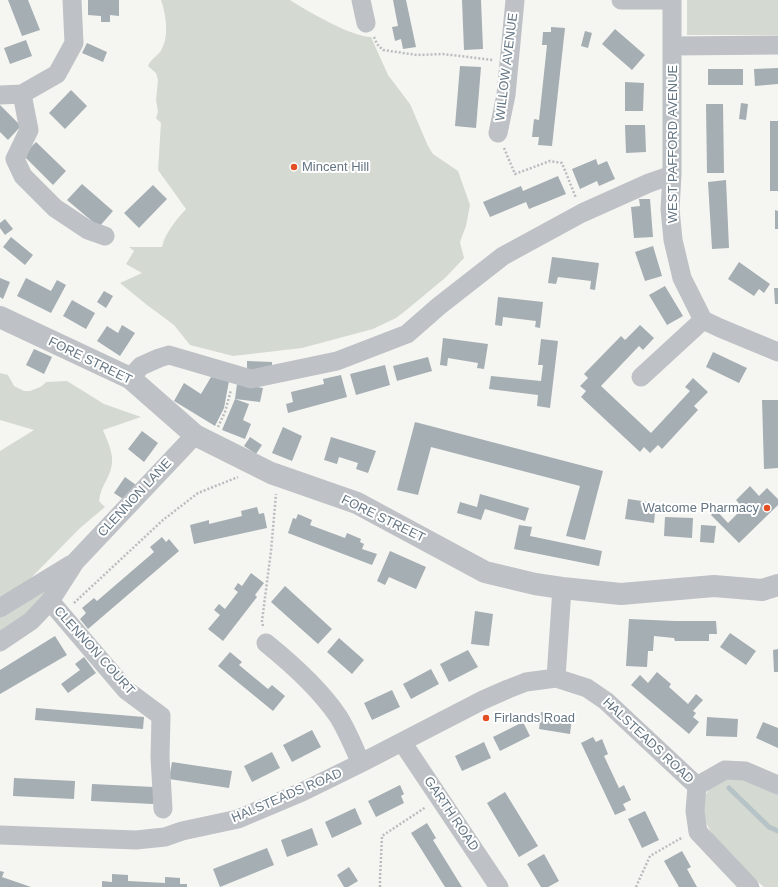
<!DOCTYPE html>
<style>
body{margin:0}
canvas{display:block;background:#f5f5f1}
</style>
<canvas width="778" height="887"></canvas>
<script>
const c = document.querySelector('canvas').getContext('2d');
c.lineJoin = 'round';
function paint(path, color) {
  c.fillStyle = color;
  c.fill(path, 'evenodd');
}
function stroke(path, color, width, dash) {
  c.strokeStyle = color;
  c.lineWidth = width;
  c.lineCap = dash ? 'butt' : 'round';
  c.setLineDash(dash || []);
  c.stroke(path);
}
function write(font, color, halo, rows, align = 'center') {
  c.font = font + ' Arial,sans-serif';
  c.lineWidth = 4;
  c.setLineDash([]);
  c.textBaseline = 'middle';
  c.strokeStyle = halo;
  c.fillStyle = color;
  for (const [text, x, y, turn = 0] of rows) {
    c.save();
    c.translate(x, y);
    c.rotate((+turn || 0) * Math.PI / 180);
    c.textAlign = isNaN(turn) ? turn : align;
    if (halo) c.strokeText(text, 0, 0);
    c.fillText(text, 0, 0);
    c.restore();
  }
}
const green = new Path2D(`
 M161,0H290C307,11 352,37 371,37L388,75L410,104L428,146L433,154L458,171L470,205L466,226L460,242L464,258L445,278L404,312L396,318L373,329L302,348L233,356L190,345L174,325L147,305L120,283L142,273L126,264L134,251L129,247H162C165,233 176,220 186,209L158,170L161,123L156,118L158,112L156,100L158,80L156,73L148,66C151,59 156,57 160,52C170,38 166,15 161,0Z
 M687,0H778V35H687Z
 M0,373L8,375L14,386L24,391H30L40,387L43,385L46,382L67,381L104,404L141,417L103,430C108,443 115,455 111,469C107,482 101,486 99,501L105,507L80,528L28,581L0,597V451L34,430L0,420Z
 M75,562L0,642V608Z
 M730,776L778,791V887H764C742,866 681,821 711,787C715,782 724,779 730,776Z`);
const stream = new Path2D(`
 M729,788L769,827L778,831`);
const building = new Path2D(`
 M8,0H28L40,30L22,36Z
 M88,0H119V16L110,15V22H101V16L88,15Z
 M393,0H406L416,47L403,49L401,39L395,41L392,27L398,26Z
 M462,0H481L483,49L464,50Z
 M551,27L565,28L552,146L538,145L539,137H532L534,119L539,120L547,45H542L543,32H551Z
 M615,29L645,55L632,70L602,44Z
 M585,31L592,33L588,48L581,46Z
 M26,40L32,56L10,64L4,48Z
 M87,43L107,52L103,62L82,53Z
 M460,66L481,67L476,128L455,126Z
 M778,68V84L755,86L754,69Z
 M708,69H743V85H708Z
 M625,82L644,83L643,111H625Z
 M71,90L87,106L65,129L49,113Z
 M741,103L748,104L746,120L739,119Z
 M706,104H723L724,173H707Z
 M0,105L21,126L8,140L0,132Z
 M770,121H778V191H770Z
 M625,125H645L646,152L626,153Z
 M36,142L66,171L53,185L23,155Z
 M596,159L598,165L607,161L615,179L599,186L597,181L580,189L572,169Z
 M558,176L566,194L529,209L526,202L490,217L483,202L521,186L523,191Z
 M726,180L729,248L712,249L708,182Z
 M82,184L113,211L99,227L67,200Z
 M153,185L167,199L139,228L124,213Z
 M639,199H650L653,237L634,238L631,207L640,206Z
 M775,210L778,211V229H775Z
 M5,219L13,229L5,235L0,228V223Z
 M11,237L33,255L25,265L3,247Z
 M653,246L662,276L645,281L635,252Z
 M552,257L599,263L595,290L590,289L591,281L558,277L556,284L548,283Z
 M739,262L770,284L764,293L759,289L754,296L728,279Z
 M0,278L10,282L3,299L0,297Z
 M26,278L51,291L57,280L66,285L51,313L17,296Z
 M665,286L683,316L667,325L649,295Z
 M774,288H778V304H775Z
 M104,291L113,296L106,308L97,302Z
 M498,297L543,302L540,328L535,327L536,321L503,317L502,326L495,325Z
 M72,300L95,313L86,329L63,316Z
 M122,325L135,333L120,356L97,341L107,326L118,333Z
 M640,325L654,338L643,350L639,346L601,386L651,433L690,391L685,387L693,378L708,392L694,406L698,410L662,449L658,445L650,453L644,447L640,452L581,397L586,391L580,386L588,378L584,374L621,336L625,340Z
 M443,338L488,344L484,369L477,368L478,363L448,358L447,366L440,365Z
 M541,339L558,341L550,408L537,406L538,395L489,389L491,376L541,381L543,365H538Z
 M34,349L52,357L44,374L26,365Z
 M713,352L747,368L739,383L706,367Z
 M428,357L432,371L397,381L393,366Z
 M247,361L272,362V370H247Z
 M385,365L390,385L356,395L350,374Z
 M341,375L347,397L288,413L286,404L293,402L291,392L324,384L323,379Z
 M211,377L229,381L224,408L215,426L174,401L184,383L201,394Z
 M237,384L263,388L260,402L235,399L249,404L243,420L251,424L245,439L222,430L235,399Z
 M762,400H778V468L764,469Z
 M415,422L603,471L585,540L566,536L580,486L431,447L418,495L397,490Z
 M283,427L302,436L292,461L272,453Z
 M142,431L158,443L144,462L128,449Z
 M250,437L262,445L256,454L244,446Z
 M331,437L376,451L368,473L356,469L358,463L339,457L337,464L324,460Z
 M125,477L136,485L126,501L114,493Z
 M750,486L759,496L767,488L778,499V505L739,543L711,515L716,510L728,523L743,508L736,500Z
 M480,494L529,508L525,521L485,509L481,520L457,513L460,502L477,507Z
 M628,499L656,503L654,523L625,519Z
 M257,507L259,514L264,513L267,528L194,544L190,525L209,520V524L242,516L241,511Z
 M298,514L312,520L310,525L345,538L347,533L361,539L360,542L364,544L362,549L377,554L372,565L288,533L293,518L296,519Z
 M665,517L693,518L692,538L664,536Z
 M519,525L532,527L530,536L602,551L599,566L514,549Z
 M701,525L716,526L714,543L700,542Z
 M162,537L166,542L169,539L179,551L88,629L80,619L86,613L82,608L94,598L97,601L154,552L150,547Z
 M390,551L426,567L416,589L389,577L385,585L377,581Z
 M251,573L264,583L255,595L257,597L223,641L208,629L220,615L214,610L219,604L225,609L238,592L234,589L238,583L242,586Z
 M285,586L332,629L318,644L271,602Z
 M475,611L493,614L489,646L471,644Z
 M629,619L675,621H716L717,634H709V641H675L674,638L654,636L653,651H648L647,667L626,666Z
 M730,633L756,651L746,665L720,647Z
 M55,636L67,655L0,694V670Z
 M339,638L364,660L352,674L327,652Z
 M778,649V672H774L773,650Z
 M468,650L478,667L449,682L440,664Z
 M230,652L242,662L239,665L268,689L272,685L285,696L273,711L218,666Z
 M84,657L96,673L68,693L61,684L80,670L75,664Z
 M431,669L439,684L411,699L403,684Z
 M657,672L671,684L669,687L688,704L696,694L703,700L693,711L696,713L693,717L699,722L689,734L631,685L640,675L648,683Z
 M392,690L400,707L372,720L364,703Z
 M36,708L144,717L143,729L35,720Z
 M541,712L572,717L570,734L539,729Z
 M707,717L738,719L737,737L706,736Z
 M523,722L530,736L500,751L493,737Z
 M763,722L778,728V748L756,738Z
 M312,730L321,747L292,762L283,745Z
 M593,737L596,742L602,739L608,754L604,756L619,788L624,785L631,800L623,804L626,810L615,815L581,743Z
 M484,742L491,758L462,771L455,756Z
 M272,752L280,768L252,782L244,766Z
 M172,762L232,771L229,788L169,779Z
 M14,778L75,781L74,799L13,796Z
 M92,784L154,787L153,804L91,801Z
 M400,785L404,794L401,796L404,803L376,817L368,801Z
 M505,792L538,846L519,857L487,803Z
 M355,808L362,824L332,838L325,822Z
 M645,811L659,840L642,848L628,819Z
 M427,823L436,838L433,840L462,887H445L411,833Z
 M312,828L318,845L287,857L281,840Z
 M267,848L274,865L220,887L213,869Z
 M682,851L691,867L687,869L697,887H679L664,861Z
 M544,854L559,881L548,887H541L527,864Z
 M349,867L358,881L348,887H344L337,875Z
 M0,871L4,872L2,877L31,887H0Z
 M112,874L128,875V881L165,883V877L180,878V884H187V887H102V881L112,882Z`);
const path = new Path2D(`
 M374,37L377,44L383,50L417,55L443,54L493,60
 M504,148L515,174L550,161L562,163L576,198
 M218,427L225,412L231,390
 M74,603L163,520L198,493L238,477
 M263,626L262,621L271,551L276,494
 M380,887V878L382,836L426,807
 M636,887L650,856L683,837`);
const minor = new Path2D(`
 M361,0L366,23
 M621,0H672
 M672,0V175L670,209L673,240L682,278L703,320L720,328L778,352
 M673,46L778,45
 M22,94L29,130L15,159L23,176L55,208L88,230L105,236
 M0,95L22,94L57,74L74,43L72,0
 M498,133L506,95L515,0
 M641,377L703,320
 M130,378L141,366L159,358L169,355L251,379L337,361L407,334L439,306L503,256L582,213L649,183L672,175
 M50,601L126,690L161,716L160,757L163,809
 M0,608L70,565
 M0,642L31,621L50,601L75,562L195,435
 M266,643C292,664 319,688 338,716C347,730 354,748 361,763
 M556,678L562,588
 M402,742L499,887
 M0,835L136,840L165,837L182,831L238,819L302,792L361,763L483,700L508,689L526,682L556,678L587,688L606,701L697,786
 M750,887L698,832L695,811L697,786L725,770L745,771L778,785`);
const tertiary = new Path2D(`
 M0,317L130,378L195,435L271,473L357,503L485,572L535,584L562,588L621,594L714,586L762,590L778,585`);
const markers = [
 [294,167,4,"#e34e23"],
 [767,508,4,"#e34e23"],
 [486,718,4,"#e34e23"]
];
const streetNames = [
 ["WILLOW AVENUE",507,67,-83],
 ["WEST PAFFORD AVENUE",673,144,-90],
 ["FORE STREET",90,361,26],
 ["CLENNON LANE",135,498,-47],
 ["FORE STREET",383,519,26],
 ["CLENNON COURT",94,651,48],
 ["HALSTEADS ROAD",648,741,43],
 ["HALSTEADS ROAD",287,796,-23],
 ["GARTH ROAD",451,814,56]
];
const poiNames = [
 ["Mincent Hill",302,167],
 ["Watcome Pharmacy",759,508,"right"],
 ["Firlands Road",494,718]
];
paint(green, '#d4dad1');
stroke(stream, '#b6c3c7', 5);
paint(building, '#a5aeb3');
stroke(path, '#babcbf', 2.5, [2, 2]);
stroke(minor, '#bec2c6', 19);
stroke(tertiary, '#bec2c6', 22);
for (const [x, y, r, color] of markers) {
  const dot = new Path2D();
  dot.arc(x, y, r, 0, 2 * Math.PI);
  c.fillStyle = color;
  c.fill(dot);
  stroke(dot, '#fff', 1.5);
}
write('13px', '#647583', '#fff', streetNames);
write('13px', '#647583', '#fff', poiNames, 'left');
</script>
